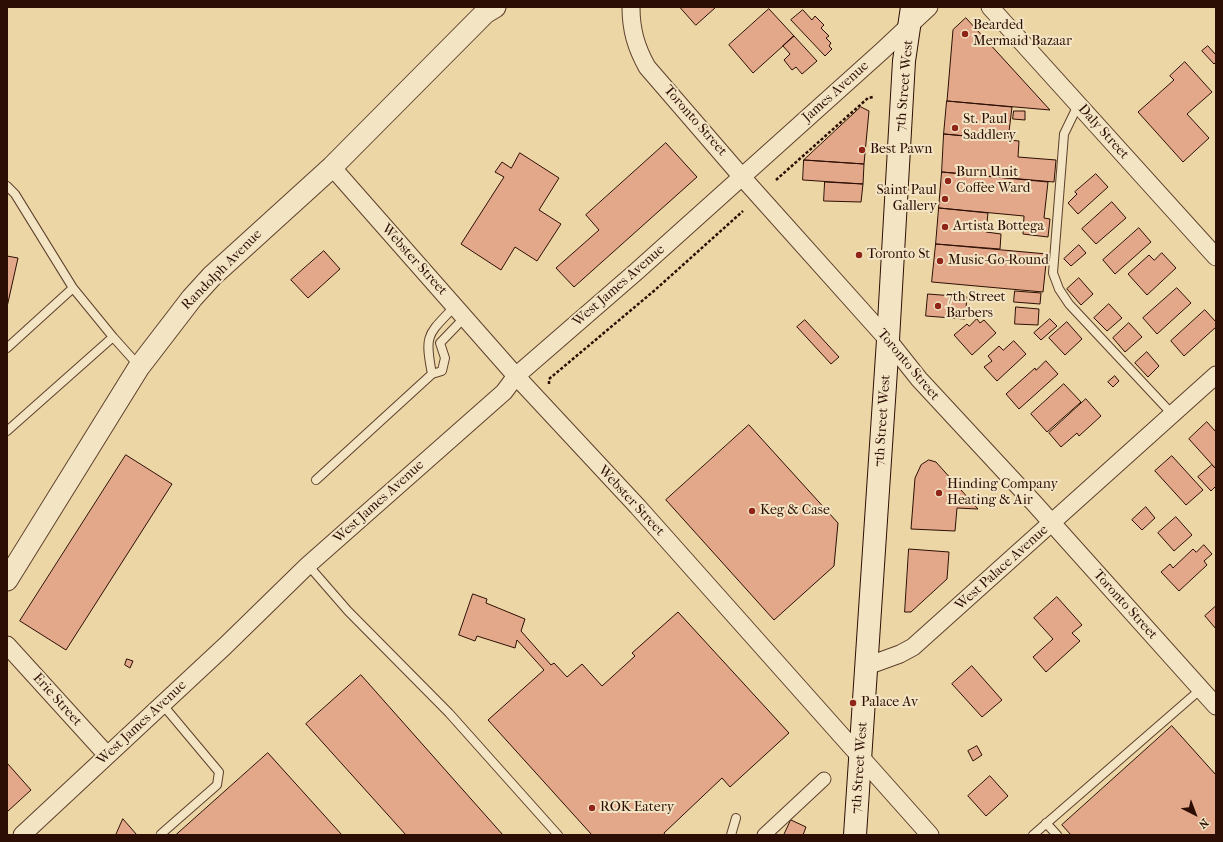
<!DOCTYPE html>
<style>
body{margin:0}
#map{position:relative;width:1223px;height:842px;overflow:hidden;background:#edd6a5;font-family:"IM FELL French Canon",serif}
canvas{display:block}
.frame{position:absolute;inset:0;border:8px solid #2d0e04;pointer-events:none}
.north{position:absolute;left:1175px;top:794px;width:40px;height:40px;-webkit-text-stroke:3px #f3e4c4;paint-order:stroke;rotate:138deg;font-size:11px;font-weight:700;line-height:16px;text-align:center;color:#2d0e04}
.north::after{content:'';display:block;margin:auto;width:14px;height:18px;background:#2d0e04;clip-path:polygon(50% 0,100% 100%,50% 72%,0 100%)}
</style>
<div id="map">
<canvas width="1223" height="842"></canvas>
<div class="frame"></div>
<div class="north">N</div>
</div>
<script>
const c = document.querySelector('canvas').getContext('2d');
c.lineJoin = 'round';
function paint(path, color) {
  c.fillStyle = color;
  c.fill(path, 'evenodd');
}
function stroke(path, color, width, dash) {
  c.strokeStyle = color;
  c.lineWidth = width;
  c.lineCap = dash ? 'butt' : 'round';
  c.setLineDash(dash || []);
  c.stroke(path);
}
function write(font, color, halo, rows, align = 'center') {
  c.font = font + ' "IM FELL French Canon",serif';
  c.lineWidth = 4;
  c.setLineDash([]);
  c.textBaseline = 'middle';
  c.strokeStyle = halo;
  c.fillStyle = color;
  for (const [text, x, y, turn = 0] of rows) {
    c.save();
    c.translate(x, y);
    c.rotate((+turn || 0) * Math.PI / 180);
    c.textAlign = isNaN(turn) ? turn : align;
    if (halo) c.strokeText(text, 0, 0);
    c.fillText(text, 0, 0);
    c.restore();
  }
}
const building = new Path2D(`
 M680,7H716L696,25Z
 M769,9L794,36L753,73L729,45Z
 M803,10L812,20L815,16L824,25L821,28L829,36L826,38L831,43L829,46L832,49L825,56L791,20Z
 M966,18L1050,110L947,101L953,30Z
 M794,36L817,61L802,74L796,67L792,70L784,60L790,54L783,46Z
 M1208,46L1216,55V62L1214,64L1202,51Z
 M1185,62L1212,92L1187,114L1209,138L1183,162L1138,112L1174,80L1170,76Z
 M947,101L1012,107L1008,140L944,134Z
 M861,107L869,111L864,164L804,160Z
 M1014,111H1025V120L1013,119Z
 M944,134L1019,141L1018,157L1056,160L1054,182L942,172Z
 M666,143L697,177L574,287L556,268L599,230L586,215Z
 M520,153L559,178L539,210L561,224L537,261L515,247L501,270L461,244L504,177L495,172L502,162L511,168Z
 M804,160L864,164L863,184L803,180Z
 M942,172L1048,182L1044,218L1050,219L1048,237L1023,234L1024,216L939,208Z
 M1096,174L1108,187L1078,214L1068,203L1077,194L1075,192Z
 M825,182L863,184L861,202L824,201Z
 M1112,202L1126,218L1096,244L1082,229Z
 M939,208L988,213L986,232L1001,234L1000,249L936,244Z
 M1139,228L1151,242L1115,274L1103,260Z
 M936,244L1047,254L1043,292L932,282Z
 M1079,245L1086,253L1071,266L1064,259Z
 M324,251L340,269L308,298L291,280Z
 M1162,253L1176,268L1147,295L1128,274L1149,255L1154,260Z
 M7,256L18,258L7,307Z
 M1079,278L1093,294L1081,305L1067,289Z
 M1177,288L1191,303L1157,334L1143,318Z
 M1015,291L1041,293L1040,304L1014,302Z
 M928,294L967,297L965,319L926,316Z
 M1109,304L1122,318L1107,331L1094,318Z
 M1016,307L1039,309L1038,325L1015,324Z
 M1205,310L1216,322V327L1184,356L1171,341Z
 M977,319L980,323L984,320L996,333L972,355L954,335L967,324L969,326Z
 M1050,319L1057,326L1041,340L1034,333Z
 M805,320L839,357L831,364L797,327Z
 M1067,322L1082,339L1065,355L1049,338Z
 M1129,323L1142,337L1125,352L1113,338Z
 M1014,341L1026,354L997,381L984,367L992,361L988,356L999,346L1003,350Z
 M1147,352L1159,366L1148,377L1135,363Z
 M1046,361L1058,374L1019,409L1006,394L1035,368L1036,370Z
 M1115,376L1119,381L1113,387L1108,382Z
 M1064,384L1081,402L1047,432L1031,414Z
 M1086,399L1101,416L1079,436L1077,433L1061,447L1049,433Z
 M1207,422L1216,432V469L1189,439Z
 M749,425L838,523L834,566L774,620L666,500Z
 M126,455L172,484L66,650L20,621Z
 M1172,456L1203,490L1186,505L1155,471Z
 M929,460L936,462L978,509L957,508L955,531L911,529L915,478L921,465Z
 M1212,465L1216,469V486L1211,491L1198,477Z
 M1146,507L1155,518L1142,530L1132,520Z
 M1176,517L1192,535L1174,551L1158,533Z
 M1204,545L1212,554L1204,561L1207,565L1179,591L1161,572L1170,564L1173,568L1193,549L1196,552Z
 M909,549L949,552L947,579L911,612H905Z
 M473,594L487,599L486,603L525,619L521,631L551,665L554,663L567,677L582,664L602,686L635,656L632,653L678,612L789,733L730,787L722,778L664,833L665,835H592L488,720L544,670L517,640L515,648L477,636L475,641L459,635Z
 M1057,597L1082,625L1072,633L1080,641L1046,672L1033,657L1053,639L1034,618Z
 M1216,606V629L1205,616Z
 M127,659L133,661L130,668L125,665Z
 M972,666L1002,700L982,717L952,684Z
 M361,675L503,835H406L306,724Z
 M1172,726L1216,775V835H1071L1062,825Z
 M977,746L982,755L973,761L968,751Z
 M268,753L342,835H176Z
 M7,763L31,790L7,812Z
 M990,776L1008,796L986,816L968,796Z
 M123,819L137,835H116Z
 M791,820L806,827L803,835H784Z`);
const path = new Path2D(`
 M776,180L868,98L873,97
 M549,384V379L655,290L743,211`);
const service = new Path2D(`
 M1078,105L1064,134L1053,273L1059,289L1069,304L1172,414
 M7,186L15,194L73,288L113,337
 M7,348L73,288
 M432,374C424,333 428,335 455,306
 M7,431L113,337L139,366
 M316,480L432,374L442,371L445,358L440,343L465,317
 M308,565L348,611L449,713L558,835
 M1046,823L1057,835
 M161,834L217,785L219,772L162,704
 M731,835L736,818
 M1033,835L1201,689`);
const pedestrian = new Path2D(`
 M764,835L824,779`);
const minor = new Path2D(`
 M631,7C631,30 636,47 647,67L742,177L888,340L919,379L1034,503L1216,706
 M990,7L1216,257
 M332,167L516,376L638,507L930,835
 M7,645L107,755
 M867,666L900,654L913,647L1216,375
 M22,835L225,646L308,565L504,392L516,376L637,271L882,51L929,7`);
const tertiary = new Path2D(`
 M7,580L139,367L192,298L212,276L332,167L485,13L495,7`);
const secondary = new Path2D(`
 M855,835L888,340L904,61L912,7`);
const markers = [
 [965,34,4,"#8f2418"],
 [955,128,4,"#8f2418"],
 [862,150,4,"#8f2418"],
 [948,181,4,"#8f2418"],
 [945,199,4,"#8f2418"],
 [945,227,4,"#8f2418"],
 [859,255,4,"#8f2418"],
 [940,261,4,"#8f2418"],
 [938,306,4,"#8f2418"],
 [939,493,4,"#8f2418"],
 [752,511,4,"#8f2418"],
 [853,703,4,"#8f2418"],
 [592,808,4,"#8f2418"]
];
const poiNames = [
 ["Bearded",973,26],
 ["Mermaid Bazaar",973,42],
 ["St. Paul",963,120],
 ["Saddlery",963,136],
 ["Best Pawn",870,150],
 ["Burn Unit",956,173],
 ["Coffee Ward",956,189],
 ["Saint Paul",937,191,"right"],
 ["Gallery",937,207,"right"],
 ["Artista Bottega",953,227],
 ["Toronto St",867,255],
 ["Music-Go-Round",948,261],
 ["7th Street",946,298],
 ["Barbers",946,314],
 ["Hinding Company",947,485],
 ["Heating & Air",947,501],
 ["Keg & Case",760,511],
 ["Palace Av",861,703],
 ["ROK Eatery",600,808]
];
const streetNames = [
 ["7th Street West",905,86,-85],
 ["James Avenue",836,92,-42],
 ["Toronto Street",695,121,49],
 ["Daly Street",1103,132,48],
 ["Webster Street",414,260,48],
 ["Randolph Avenue",222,270,-45],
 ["West James Avenue",619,286,-41],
 ["Toronto Street",908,365,50],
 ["7th Street West",883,421,-86],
 ["Webster Street",631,501,47],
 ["West James Avenue",379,502,-42],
 ["West Palace Avenue",1002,568,-42],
 ["Toronto Street",1125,605,48],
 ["Erie Street",57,700,48],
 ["West James Avenue",142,723,-43],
 ["7th Street West",860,768,-86]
];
paint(building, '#e2a889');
stroke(building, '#2d0e04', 1);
stroke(service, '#5d402c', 10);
stroke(pedestrian, '#5d402c', 15);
stroke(minor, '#5d402c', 19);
stroke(tertiary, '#5d402c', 23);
stroke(secondary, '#2d0e04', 24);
stroke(path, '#2d0e04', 2.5, [3, 2]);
stroke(service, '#f3e4c4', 8);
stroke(pedestrian, '#f3e4c4', 13);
stroke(minor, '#f3e4c4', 17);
stroke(tertiary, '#f3e4c4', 21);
stroke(secondary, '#f3e4c4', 22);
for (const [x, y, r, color] of markers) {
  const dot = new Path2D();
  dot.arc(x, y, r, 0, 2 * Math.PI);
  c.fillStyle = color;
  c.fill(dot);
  stroke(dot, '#f3e4c4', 1.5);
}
write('14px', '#2d0e04', '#f3e4c4', poiNames, 'left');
write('14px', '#2d0e04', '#f3e4c4', streetNames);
</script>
